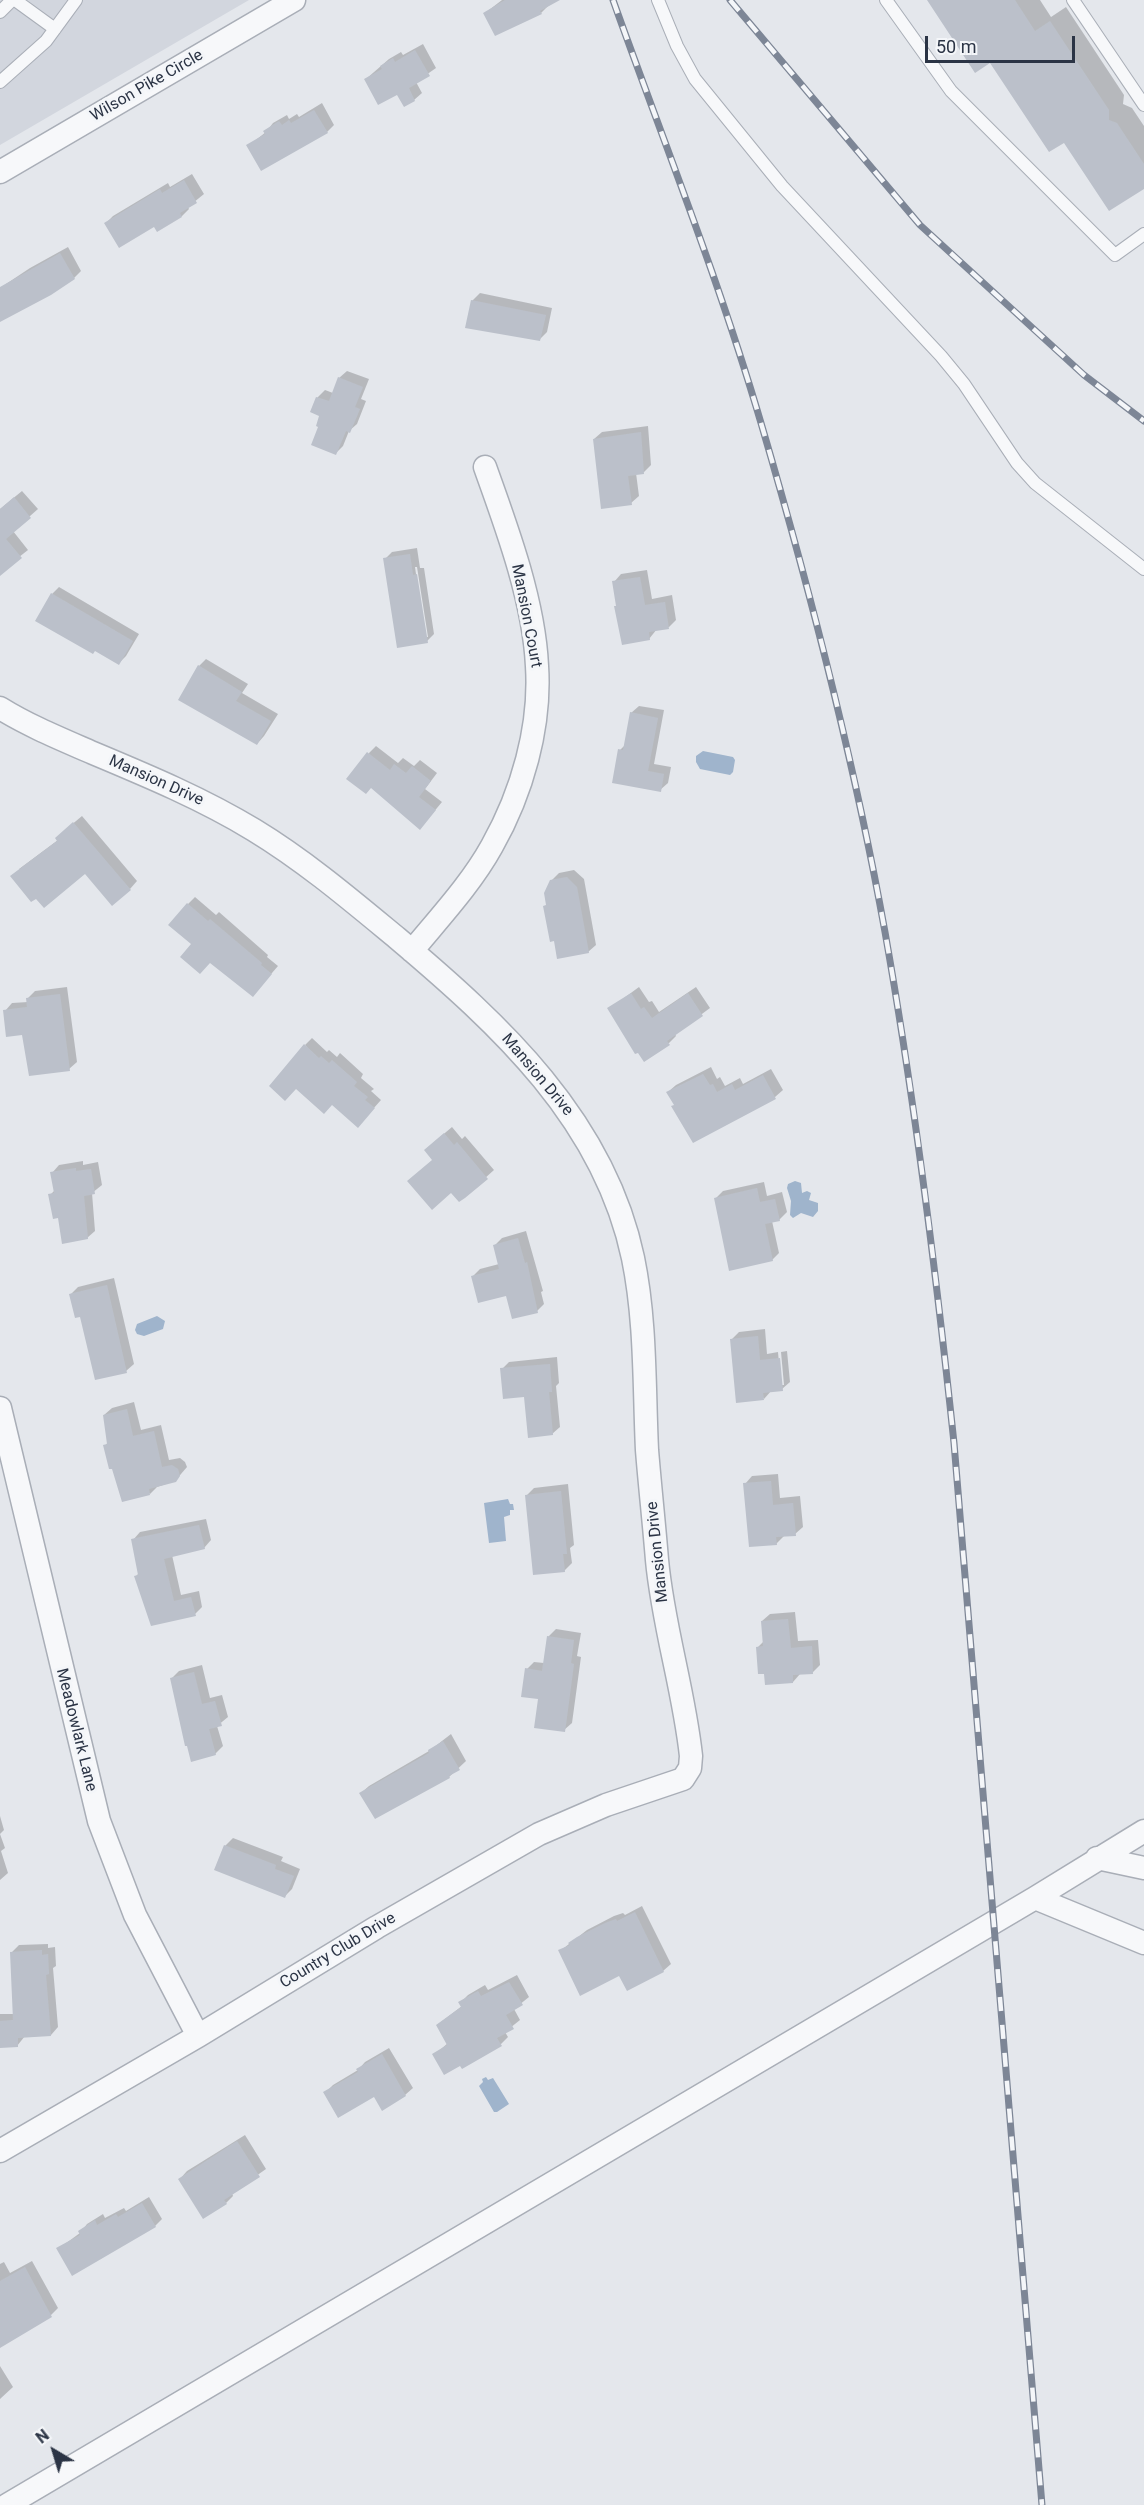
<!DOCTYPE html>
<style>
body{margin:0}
#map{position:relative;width:1144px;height:2505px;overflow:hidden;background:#e4e7ec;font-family:Roboto,sans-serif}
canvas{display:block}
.north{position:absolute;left:24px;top:2421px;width:60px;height:60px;-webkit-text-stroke:4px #f4f6f9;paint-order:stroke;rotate:322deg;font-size:16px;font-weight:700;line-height:24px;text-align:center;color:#2b3445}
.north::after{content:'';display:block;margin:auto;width:21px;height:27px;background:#2b3445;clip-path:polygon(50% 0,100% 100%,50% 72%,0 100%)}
.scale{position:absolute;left:925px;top:36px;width:150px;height:27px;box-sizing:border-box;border:3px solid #2b3445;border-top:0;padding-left:8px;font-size:18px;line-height:21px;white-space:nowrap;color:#2b3445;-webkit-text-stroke:4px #f4f6f9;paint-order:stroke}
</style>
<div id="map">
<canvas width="1144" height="2505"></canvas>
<div class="north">N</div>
<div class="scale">50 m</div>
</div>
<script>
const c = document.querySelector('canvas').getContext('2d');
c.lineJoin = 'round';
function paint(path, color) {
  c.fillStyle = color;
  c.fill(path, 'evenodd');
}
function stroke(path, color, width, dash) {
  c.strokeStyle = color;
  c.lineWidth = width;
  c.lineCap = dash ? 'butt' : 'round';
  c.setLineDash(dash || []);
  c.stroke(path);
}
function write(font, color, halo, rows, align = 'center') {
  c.font = font + ' Roboto,sans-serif';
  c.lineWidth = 6;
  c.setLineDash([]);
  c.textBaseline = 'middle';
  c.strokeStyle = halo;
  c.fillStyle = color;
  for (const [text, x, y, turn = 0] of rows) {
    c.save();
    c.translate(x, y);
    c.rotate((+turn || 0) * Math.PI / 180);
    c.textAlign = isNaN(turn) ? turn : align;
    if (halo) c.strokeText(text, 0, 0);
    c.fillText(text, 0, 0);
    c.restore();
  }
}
const built = new Path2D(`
 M0,0H249L0,145Z`);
const water = new Path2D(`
 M703,751L733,757L735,760L733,772L730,775L700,769L696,762V756Z
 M795,1181L801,1183L802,1193L807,1191L811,1193L809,1200L818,1203V1211L813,1217L801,1213L793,1218L790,1215L791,1201L787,1188L788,1184Z
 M157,1316L165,1321L163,1329L144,1336L137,1334L135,1330L137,1324Z
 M508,1499L510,1504H513L514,1510H510V1515L504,1517L506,1541L489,1543L484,1503Z
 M486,2077L488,2080L493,2078L509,2104L497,2112H494L479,2086L483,2082L482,2079Z`);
const shadow = new Path2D(`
 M502,0H554L541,13H485Z
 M929,0H1040L1051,17L1066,7L1124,95L1123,104L1132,108L1144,126V187L1065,141L991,61Z
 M423,44L436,68L416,82L422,93L414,100L366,79L389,59L401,52L403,55Z
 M322,103L334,125L327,132L248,146L266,132L273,123L287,115L289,119L297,114L299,117Z
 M192,174L204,194L188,207L189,209L182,216L155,225L106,223L113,216L168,183L170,187Z
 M68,247L81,271L74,278L0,320V288L30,268Z
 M480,293L552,308L547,332L540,339L472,301Z
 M347,371L369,379L361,399L366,401L357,424L349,431L343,446L336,453L320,426L321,415L317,398L325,390L333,393L339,378Z
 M648,426L651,465L644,472L636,473L639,496L631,503L594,439L602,432Z
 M22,491L38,509L13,531L28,550L0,572V509Z
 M417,548L420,568H424L434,634L427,641L385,559L392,552ZM415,567H417L428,637H425Z
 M647,570L652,599L672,595L676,620L669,627L657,629L649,639L617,605L614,582L621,574Z
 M59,587L139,634L126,656L119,663L52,594Z
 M206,659L248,684L242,693L278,714L264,736L257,744L199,666Z
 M639,706L664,710L654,764L671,767L668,783L660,790L620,750L626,744L631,713Z
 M376,746L398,763L403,758L414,766L420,760L437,773L425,789L442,802L427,820L372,786L369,753Z
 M82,816L137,881L130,889L85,871L19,869L58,840L64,831Z
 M574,870L584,879L596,945L588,952L547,904L551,881L559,873Z
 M195,897L216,915L219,912L268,955L267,957L278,966L260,987L193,944L188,904Z
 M67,987L77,1062L69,1069L24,1033L5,1011L12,1003L28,1002V998L35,991Z
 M639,987L649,1002L652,1001L659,1012L696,987L710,1008L675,1034L676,1036L669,1043L638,1051L609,1009Z
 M312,1038L327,1052L329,1050L337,1057L340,1053L363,1074L361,1078L374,1089L371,1091L381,1100L365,1118L305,1045Z
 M711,1067L717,1079L720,1077L725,1086L740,1078L743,1084L771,1069L783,1090L775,1097L694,1141L668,1092L676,1085Z
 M452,1127L462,1139L465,1136L494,1170L464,1197L433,1159V1143Z
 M83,1161V1165L98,1162L102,1185L92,1193L95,1231L87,1238L59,1216L50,1195L55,1190L52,1173L59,1165Z
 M764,1182L767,1196L782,1192L787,1212L779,1220L772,1221L779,1253L772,1260L716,1198L723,1191Z
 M526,1231L543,1291L541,1292L544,1304L537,1311L473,1276L480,1269L499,1264L495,1245L502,1238Z
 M114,1278L134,1364L126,1371L81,1315L71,1294L78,1287Z
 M765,1329L767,1354L778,1352L781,1385H784L781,1352L787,1351L790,1382L782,1389L772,1390L764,1399L732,1339L739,1332Z
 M557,1357L559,1383L556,1386L560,1427L552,1434L525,1395L502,1369L509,1362Z
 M134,1402L141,1430L161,1425L169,1460L180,1458L185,1462L187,1467L175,1481L157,1487L150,1494L105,1446L108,1442L104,1415L112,1408Z
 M778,1474L780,1498L800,1496L803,1527L795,1534L784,1536L776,1544L745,1484L752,1476Z
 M568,1484L574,1545L570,1548L572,1563L564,1571L527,1495L534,1488Z
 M206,1519L211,1540L204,1548L172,1555L181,1595L199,1591L202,1607L195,1614L152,1624L136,1576L139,1573L133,1540L140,1532Z
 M795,1612L798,1641L818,1640L820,1665L813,1672L800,1674L793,1682L757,1648L764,1641L762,1621L770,1614Z
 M556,1629L581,1633L577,1656L581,1657L572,1723L564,1730L527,1669L534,1662L544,1663L548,1637Z
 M202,1665L210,1698L222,1695L228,1717L217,1726L223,1746L215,1754L171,1679L179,1671Z
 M451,1734L466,1761L449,1777L361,1793L369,1786L429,1751Z
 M0,1816L4,1830L0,1834L5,1848L1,1851L8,1873L0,1880Z
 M233,1838L283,1857L281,1861L300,1869L292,1889L285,1896L225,1846Z
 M642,1906L671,1964L663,1971L620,1974L560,1951L587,1930L614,1916L623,1913L625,1915Z
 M48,1944V1948L55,1947L56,1966L53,1968L58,2027L51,2035L25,2036L17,2046H0V2014H14L12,1952L19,1945Z
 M517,1975L529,1997L514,2009L520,2020L505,2032L508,2037L501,2044L434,2055L448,2043L437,2025L462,2006L460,2003L468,1995L485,1985L488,1990Z
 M389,2048L413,2088L405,2095L325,2093L333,2085L358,2070L365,2062Z
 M245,2135L266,2169L232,2193L233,2196L226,2203L180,2179L187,2171Z
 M149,2197L162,2219L155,2226L58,2249L80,2233L87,2224L103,2214L105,2218L124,2208L126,2211Z
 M32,2261L58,2308L51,2315L9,2341L0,2329V2264L4,2262L10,2273Z
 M0,2366L13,2387L0,2399Z`);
const building = new Path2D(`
 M505,0H560L540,11L542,14L495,36L483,13Z
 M927,0H1015L1035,31L1050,21L1109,110V120L1117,123L1144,164V189L1109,211L1064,143L1049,152L990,63L975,73Z
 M415,50L430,76L409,88L415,101L404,107L397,95L378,105L364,79L382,69L380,66L393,58L395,62Z
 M314,110L328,133L261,171L246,145L265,134L263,131L279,121L282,125L289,120L291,123Z
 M184,180L197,203L180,213L182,217L157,232L154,227L119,248L104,223L160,189L162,193Z
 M60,253L75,279L51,295L0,322V287Z
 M471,300L546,315L540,341L465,328Z
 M338,377L363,387L355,407L360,409L350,433L346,431L336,455L311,445L318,427L316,426L319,416L310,412L316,397L329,401Z
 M641,432L644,474L628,476L632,505L601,509L593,439Z
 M14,497L31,518L6,539L22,558L0,576V509Z
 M410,554L413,575L417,574L428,643L397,648L383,558Z
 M640,577L645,605L665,602L669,629L649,632L650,640L622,645L614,606H616L612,581Z
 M51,593L133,641L119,665L95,651L93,654L35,621Z
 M198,665L242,692L236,701L271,721L257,745L178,700Z
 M630,712L658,718L648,771L664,774L661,792L612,783L618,749L623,750Z
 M367,752L390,770L394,764L406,773L412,766L431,781L419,797L436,810L420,830L371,788L366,794L346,779Z
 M73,822L131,890L112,906L85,874L44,908L36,899L31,902L10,876L57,841L55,838Z
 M567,877L577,887L589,953L557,959L554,941L550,942L543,906L546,905L544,893L550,880Z
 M187,903L208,921L210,919L262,963L261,965L272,974L253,997L210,963L200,974L180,957L191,944L168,925Z
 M631,993L641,1009L644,1007L652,1018L688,993L703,1016L667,1041L670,1045L644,1062L638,1053L635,1054L607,1008Z
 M60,994L70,1071L29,1076L22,1035L6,1037L3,1010L27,1007L26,998Z
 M304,1044L319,1058L321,1056L329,1063L332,1060L357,1082L354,1086L368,1097L365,1100L375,1108L358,1128L332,1105L324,1114L296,1089L285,1101L269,1086Z
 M703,1074L710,1085L713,1084L717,1092L732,1084L735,1090L763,1075L776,1099L693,1143L671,1106L674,1105L666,1092Z
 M444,1133L454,1145L457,1142L488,1179L465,1198L459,1202L451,1193L432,1210L407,1181L432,1160L424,1150Z
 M76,1168V1171L91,1169L95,1194L84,1196L88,1239L62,1244L58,1218L53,1219L48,1194L54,1193L50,1172Z
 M757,1188L760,1202L775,1199L780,1221L765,1224L773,1261L729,1271L714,1198Z
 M518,1238L525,1263L527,1262L538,1313L512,1319L506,1296L478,1303L471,1276L499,1269L493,1245Z
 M107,1285L127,1373L95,1380L80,1317L75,1318L69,1294Z
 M758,1336L760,1360L780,1358L783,1391L763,1393L764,1400L736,1403L730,1339Z
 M550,1364L552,1392H549L553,1435L528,1438L524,1397L503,1399L500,1368Z
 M127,1409L133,1436L154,1431L162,1467L172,1465L178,1469L180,1476L176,1482L149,1489L150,1495L122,1502L112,1469H109L103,1445L107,1444L103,1415Z
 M771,1481L773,1505L793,1503L796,1536L776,1537L777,1545L749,1547L743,1483Z
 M561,1491L567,1554H563L565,1572L533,1575L525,1495Z
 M199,1525L205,1549L164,1559L174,1601L191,1597L196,1616L151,1626L134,1576L138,1575L131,1539Z
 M788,1619L791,1648L812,1646L813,1674L793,1675V1683L765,1685L764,1674H758L756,1647L763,1646L761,1621Z
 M547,1636L574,1640L571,1663L574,1664L565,1732L534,1728L538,1699L521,1697L525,1668L542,1671Z
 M194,1672L202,1704L215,1701L222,1726L209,1729L216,1755L191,1762L187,1746H185L170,1678Z
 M443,1741L460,1770L449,1776L450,1778L375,1819L359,1793L429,1753L428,1750Z
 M224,1845L276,1865L275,1869L294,1876L285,1898L214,1870Z
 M635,1912L664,1972L627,1991L619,1976L580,1996L558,1950L570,1945L568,1943L577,1937L605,1923L616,1919L617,1921Z
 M42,1950V1955L48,1954L49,1974L46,1975L51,2036L18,2038V2047L0,2048V2021L13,2020L10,1952Z
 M509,1982L523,2005L506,2015L514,2029L497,2038L502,2046L462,2069L460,2066L444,2075L432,2054L447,2045L436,2025L461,2007L458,2002L478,1991L481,1996Z
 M382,2054L406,2096L382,2111L374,2097L338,2118L323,2092L358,2072L356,2069Z
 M237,2141L260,2177L224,2200L227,2204L203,2219L178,2179Z
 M142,2203L156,2227L72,2276L56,2248L80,2235L78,2231L95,2220L97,2225L116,2214L118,2217Z
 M25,2267L52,2317L0,2348V2281Z`);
const lane = new Path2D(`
 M15,0L55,29
 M658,0L677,46L695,79L782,186L941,356L964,384L1017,463L1035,483L1144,569
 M886,0L951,91L1115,255L1144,234
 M1073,0L1144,105
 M0,12L12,0
 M0,82L46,41L76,0`);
const street = new Path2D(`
 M0,172L294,0
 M0,708C29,726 61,739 93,753C148,776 203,799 254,830C305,861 351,900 397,938C500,1025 604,1120 633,1258C646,1321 644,1386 647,1450C650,1487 654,1523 657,1560C663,1626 684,1690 691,1756L690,1768L683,1779L606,1805L539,1834L377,1927L198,2036L0,2151
 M412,951C440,917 471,884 492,846C522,793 541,727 537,666C534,601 507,528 485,467
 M0,1408L99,1821L135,1915L198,2036
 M1097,1858L1144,1868
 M1035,1898L1144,1943
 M7,2505L1035,1898L1144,1831`);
const rail = new Path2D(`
 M613,0C663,140 719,280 761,423C810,590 854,760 885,932C915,1101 936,1272 954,1443L1042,2505
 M730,0L920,225L1084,375L1144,421`);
const streetNames = [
 ["Wilson Pike Circle",147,86,-30],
 ["Mansion Court",526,616,79],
 ["Mansion Drive",156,781,24],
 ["Mansion Drive",537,1075,50],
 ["Mansion Drive",658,1552,-96],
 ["Meadowlark Lane",76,1730,76],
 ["Country Club Drive",338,1951,-31]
];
paint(built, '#d2d6de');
paint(water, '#9fb4cc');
paint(shadow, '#0003');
paint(building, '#bbc0ca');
stroke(lane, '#a9aeb7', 14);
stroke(street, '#a9aeb7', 25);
stroke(lane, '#f7f8fa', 12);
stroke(street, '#f7f8fa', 22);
stroke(rail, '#7d8696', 7);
stroke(rail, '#f4f6f9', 4.5, [14]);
write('16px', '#2b3445', '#f4f6f9', streetNames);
</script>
